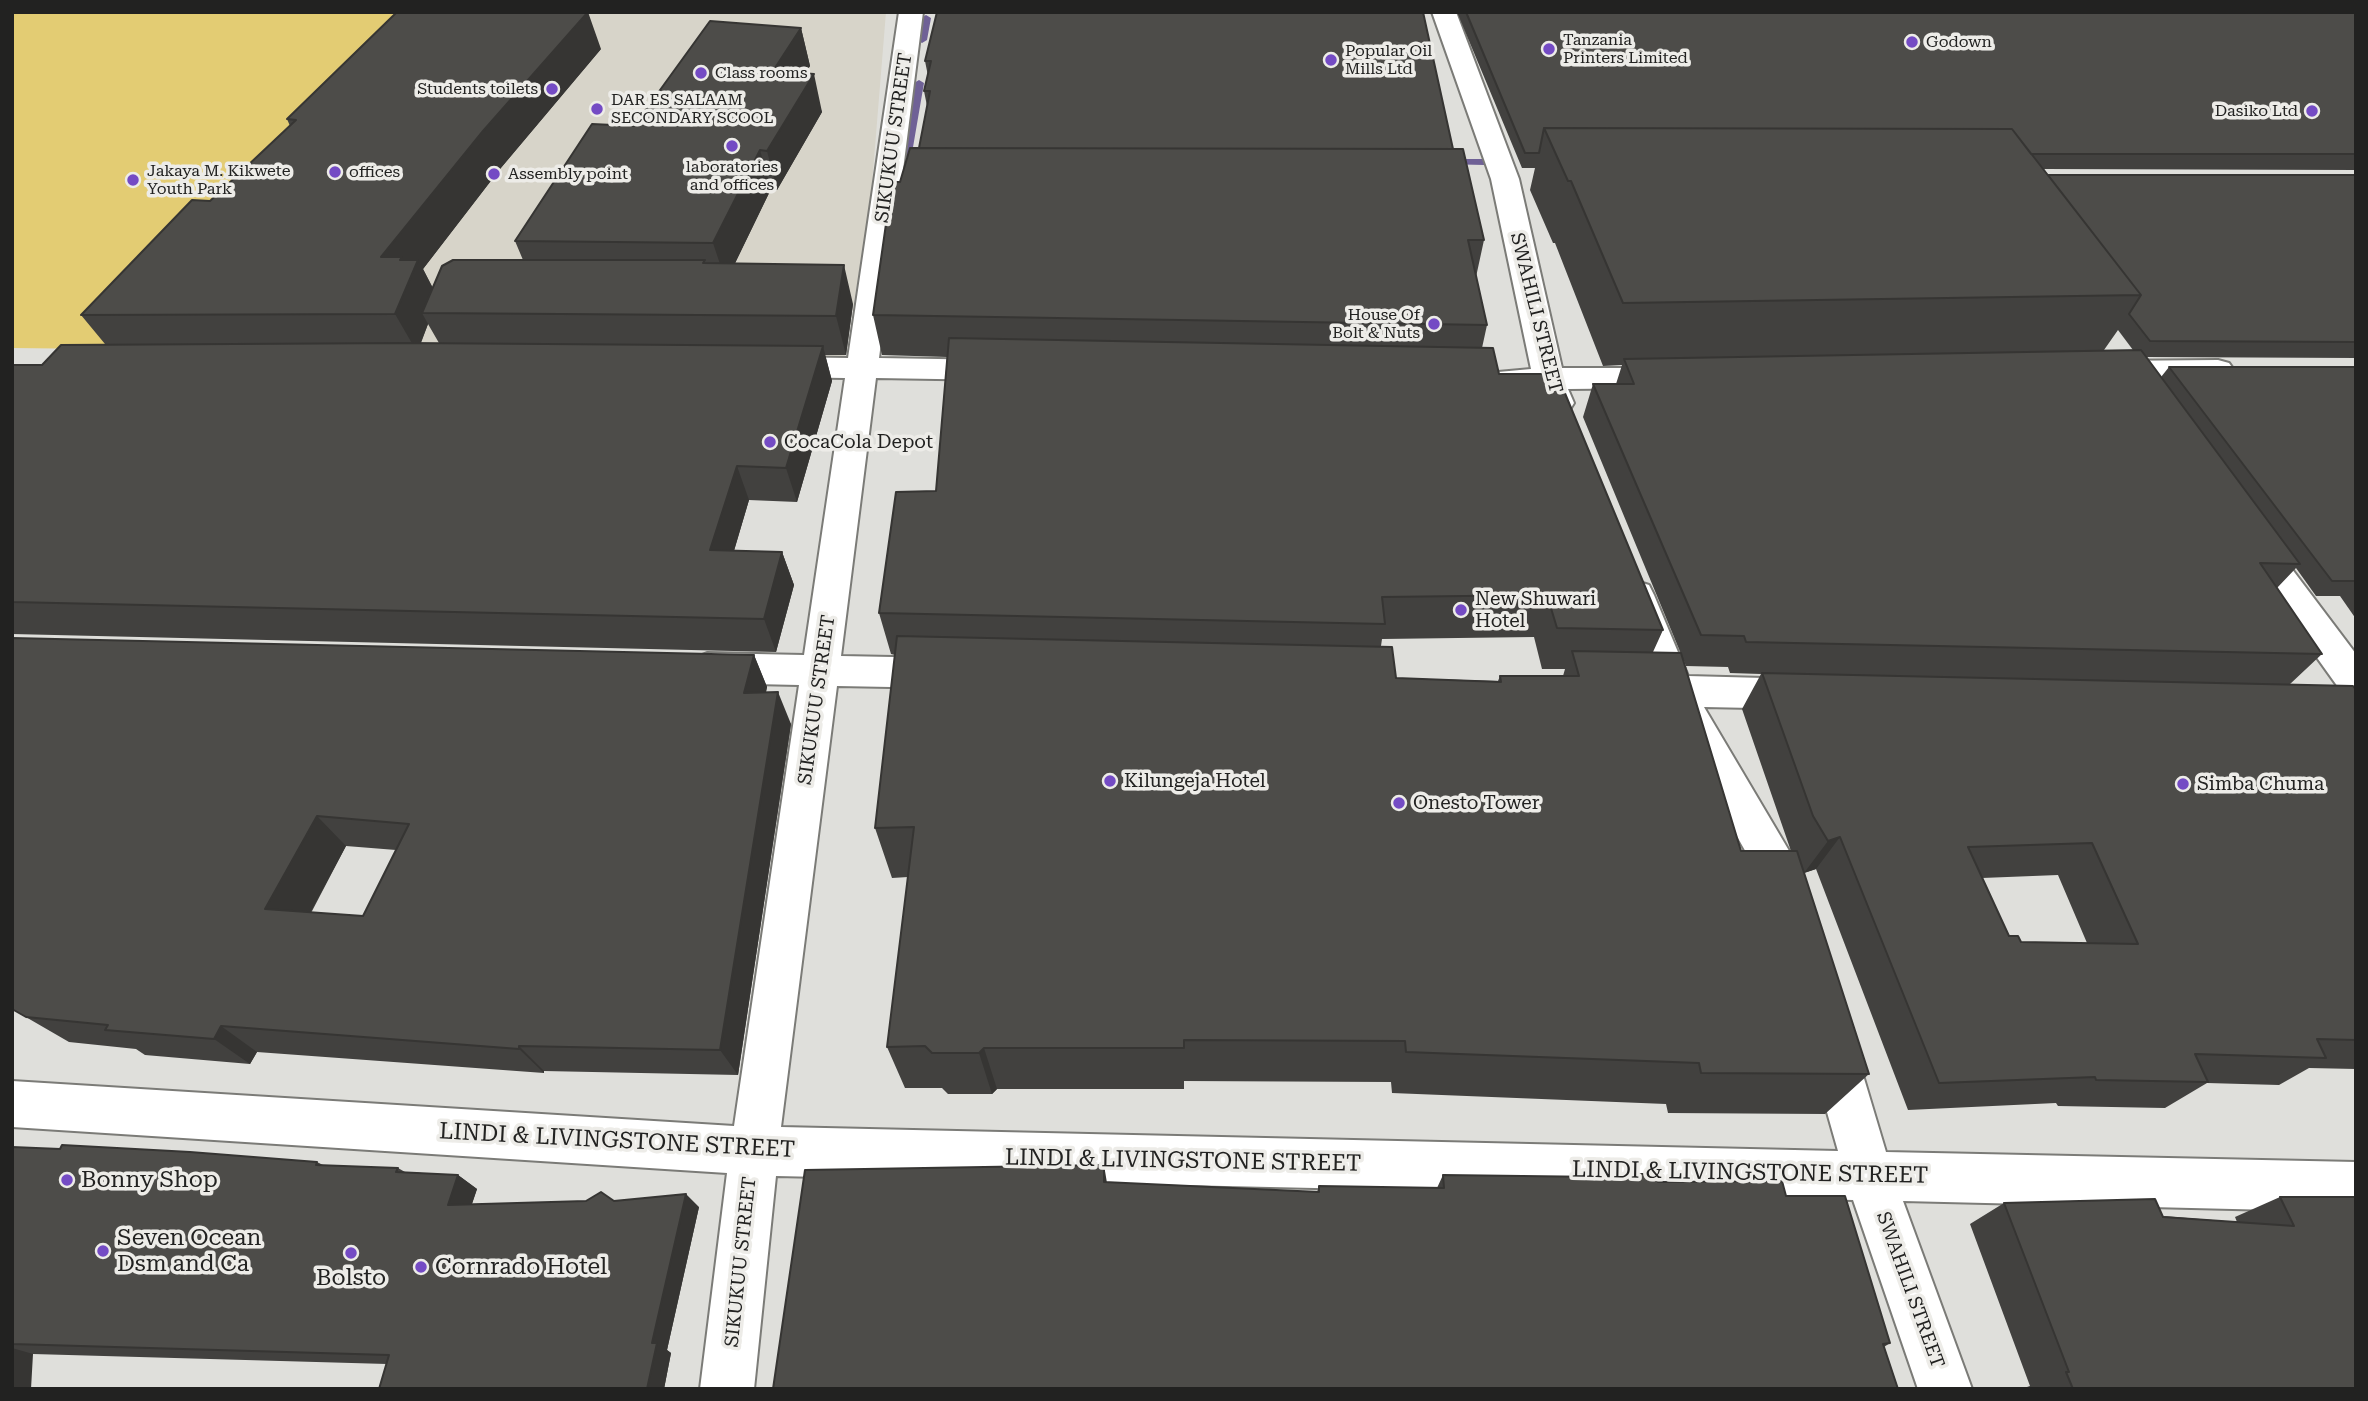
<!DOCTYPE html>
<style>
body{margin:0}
#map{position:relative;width:2368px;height:1401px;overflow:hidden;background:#dfdfdb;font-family:"Roboto Serif",serif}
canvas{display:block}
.frame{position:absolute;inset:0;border:14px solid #222221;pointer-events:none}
</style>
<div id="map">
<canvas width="2368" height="1401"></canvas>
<div class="frame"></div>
</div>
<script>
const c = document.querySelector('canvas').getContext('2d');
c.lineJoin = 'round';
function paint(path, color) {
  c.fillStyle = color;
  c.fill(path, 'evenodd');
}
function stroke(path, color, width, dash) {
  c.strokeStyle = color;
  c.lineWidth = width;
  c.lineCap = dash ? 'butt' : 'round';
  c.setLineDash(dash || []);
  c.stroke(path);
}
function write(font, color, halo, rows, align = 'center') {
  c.font = font + ' "Roboto Serif",serif';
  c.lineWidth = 7;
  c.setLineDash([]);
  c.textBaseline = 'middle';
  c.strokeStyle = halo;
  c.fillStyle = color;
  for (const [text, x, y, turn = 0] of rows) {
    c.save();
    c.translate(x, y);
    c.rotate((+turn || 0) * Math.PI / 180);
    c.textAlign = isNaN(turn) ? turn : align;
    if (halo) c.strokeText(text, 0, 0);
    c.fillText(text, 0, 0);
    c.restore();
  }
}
const built = new Path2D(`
 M404,12H886L870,208L844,361L103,349Z`);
const green = new Path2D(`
 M12,12H404L103,349L12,348Z`);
const stream = new Path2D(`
 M926,15L931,18L927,40L922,43L917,40L921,18Z
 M919,80L924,83L912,153L931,163V167L927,168L901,154L914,83Z
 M1446,159H1484L1489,162L1484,165L1442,164V160Z`);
const minor = new Path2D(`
 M899,12H923L903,170L964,172L968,178L964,184L901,186L879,358L997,360L1008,363L1013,370L1008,377L997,380L876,378L841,656L944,658L957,662L963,673L957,684L944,688L837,686L781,1127L1838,1151L1808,1045L1815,1029L1831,1023L1847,1029L1854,1045L1886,1152L2356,1162V1212L1903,1201L1972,1389H1918L1853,1200L776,1176L754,1389H700L727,1173L12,1127V1081L734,1126L799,685L707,683L694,678L688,668L694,658L707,653L804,655L845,378L777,377L766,374L761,367L766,360L777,357L848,358Z
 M1432,12H1456L1519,179L1562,368H1669L1680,371L1685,378L1680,385L1669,388L1568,389L1574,403L1569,411L1558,414L1547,411L1537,389H1509L1498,386L1493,379L1498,372L1531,369L1491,179Z
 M2218,360L2229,363L2234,370L2229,377L2218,380L2104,381L2093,378L2088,371L2093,364L2104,361Z
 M2252,528L2264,532L2356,654V698L2343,694L2240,550L2234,541L2240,532Z
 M1636,581L1649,585L1654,595L1688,676L1802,679L1816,683L1821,694L1816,705L1802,709L1704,707L1801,871L1810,897L1804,910L1789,916L1774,910L1766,888L1664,706L1641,705L1627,701L1622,690L1627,679L1650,675L1618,595L1623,585Z`);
const wall = new Path2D(`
 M937,12L1453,149L1484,240L1476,277L1487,325L1482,348L1663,630L1653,652L1741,851H1791L1742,709L1761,674L1730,673L1728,667L1686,666L1583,417L1593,384H1616L1622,365L1603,366L1555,243H1553L1530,190L1535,168H1522L1457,12H2356V170L2044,169L2048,175H2356V358L2147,357L2161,377L2169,367H2356V619L2340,596H2316L2296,568L2277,588L2322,654L2289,685L2356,690V1069L2309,1068L2279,1085L2207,1083L2165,1108L2058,1106L2056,1103L1908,1110L1816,869L1804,873L1869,1074L1825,1114L1668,1113L1666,1104L1392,1093L1391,1082L1184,1081V1089H997L992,1094H948L942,1088H905L887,1047L908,877L892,878L875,828L895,655L891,654L879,613L936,491L947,357L882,355L873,315L900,182L919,148L927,106L924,91L928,76L925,61ZM2118,330L2133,350H2104ZM1534,637L1542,669H1565L1563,676H1500L1498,681L1396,678L1381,646L1382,639ZM2058,875L2087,943L2021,942L2009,936L1982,878Z
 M801,28L810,66L805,73L822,112L777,190L771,189L735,263L853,304L846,355H825L832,381L797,502L749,500L734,551L782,552L794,585L776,652L12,634V365H42L105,344L81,315L210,201L290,126L287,119L601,49L500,169L423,269L433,288L523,260L515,241L634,126ZM428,324L439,343H421Z
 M12,638L754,655L767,687L766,693L791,724L738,1075L544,1071V1073L257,1052L250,1064L145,1055L136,1049L69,1042L12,1009ZM346,846L396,850L363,916L311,913Z
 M12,1147L317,1162L323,1165L398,1168L405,1172L458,1175L477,1189L472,1204L614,1201L699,1207L667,1350L671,1353L664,1389H379L387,1364L33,1354L12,1389Z
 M1602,1174L1786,1196L1890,1343L1884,1347L1107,1182L1317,1192L1319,1186L1437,1188L1443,1175L1600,1177Z
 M2280,1197H2356V1389H2028L2027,1387L2030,1386L1970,1224L2004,1203L2237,1222L2235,1217Z`);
const shadedWall = new Path2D(`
 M588,12L601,49L500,169L423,269L438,299L422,313L428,324L417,352L395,314L381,257L483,131Z
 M801,28L810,66L783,109L773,71Z
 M814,74L822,112L777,190L767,151Z
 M760,150L771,189L726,282L713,243Z
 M844,265L853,304L846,355L836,316Z
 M823,346L832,381L797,502L786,468Z
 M737,466L749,500L724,584L710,550Z
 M782,552L794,585L776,652L764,619Z
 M754,655L767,687L757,725L744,693Z
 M778,692L791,724L738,1075L720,1050Z
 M317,816L346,846L297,937L265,909Z
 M1840,837L1816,869L1804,873L1828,841Z
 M221,1026L257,1052L250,1064L214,1039Z
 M519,1046L544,1071V1073L519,1049Z
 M984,1048L997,1089L992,1094L979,1053Z
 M1104,1165L1108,1189L1104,1182Z
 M458,1175L477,1189L467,1218L448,1205Z
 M686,1194L699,1207L667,1350L671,1353L664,1389H647L652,1343Z
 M12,1348L33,1354L31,1389H12Z`);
const building = new Path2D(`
 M397,12H588L483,131L381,257H402L400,260H418L395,314L81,315L192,200L210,201L296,120L287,119Z
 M937,12H1423L1453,149L919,148L930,91H924L931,61H925Z
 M1466,12H2356V154H2031L2012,129L1544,128L1539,153H1525Z
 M710,21L801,28L773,71L814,74L767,151L760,150L713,243L515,241L592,124L634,126Z
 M1544,128L2012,129L2141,295L1623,303L1571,181H1568Z
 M910,148L1463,149L1484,240H1468L1487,325L873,315L892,182H900Z
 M2048,175H2356V342L2150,341L2129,314L2141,295Z
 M453,260H705L703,263L844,265L836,316L422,313L442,266Z
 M949,338L1493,348L1499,374H1557L1663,630L1557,628L1547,595L1382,597L1385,624L879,613L896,492L936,491Z
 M406,343L823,346L786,468L737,466L710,550L782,552L764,619L12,602V365H42L61,345Z
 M2141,350L2300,564L2260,563L2322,654L1746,642L1744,636L1701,635L1593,384H1634L1624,359Z
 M2169,367H2356V581H2332Z
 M897,636L1392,647L1396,678L1501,682L1500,676H1579L1572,651L1681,653L1741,851H1797L1869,1074L1701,1073L1699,1063L1406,1052L1405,1041L1184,1040V1048H984L979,1053H932L925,1046L887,1047L914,827L875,828Z
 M12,638L754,655L744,693L778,692L720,1050L519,1046V1049L221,1026L214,1039L105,1030L108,1025L26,1017L12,1009ZM317,816L409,824L363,916L265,909Z
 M1762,673L2353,686L2356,690V1040L2317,1039L2326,1058L2195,1054L2208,1082L2096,1080L2095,1077L1939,1083L1840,837L1828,841L1813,816ZM2092,843L2138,944L2021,942L2018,936H2009L1968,847Z
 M62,1145L190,1152L317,1162L316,1165L398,1168L396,1172L458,1175L448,1205L586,1201L601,1192L614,1201L686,1194L652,1343H657L647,1389H379L389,1355L12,1344V1147L60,1149Z
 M1104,1165V1182L1319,1192V1186L1444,1188L1443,1175L1602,1177V1174H1657L1658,1182L1782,1181L1786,1196H1845L1890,1343L1883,1344L1898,1389H773L805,1170Z
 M2280,1197H2356V1389H2073L2066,1372H2069L2004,1203L2155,1199L2163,1217L2294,1226Z`);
const markers = [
 [1912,42,7,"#744bc4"],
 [1549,49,7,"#744bc4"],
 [1331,60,7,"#744bc4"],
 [701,73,7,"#744bc4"],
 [552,89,7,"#744bc4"],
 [597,109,7,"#744bc4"],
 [2312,111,7,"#744bc4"],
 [732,146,7,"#744bc4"],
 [335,172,7,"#744bc4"],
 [494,174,7,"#744bc4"],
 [133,180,7,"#744bc4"],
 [1434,324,7,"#744bc4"],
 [770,442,7,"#744bc4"],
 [1461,610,7,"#744bc4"],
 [1110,781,7,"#744bc4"],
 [2183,784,7,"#744bc4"],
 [1399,803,7,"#744bc4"],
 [67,1180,7,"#744bc4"],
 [103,1251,7,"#744bc4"],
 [351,1253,7,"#744bc4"],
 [421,1267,7,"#744bc4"]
];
const farPoinames = [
 ["Tanzania",1563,40],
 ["Printers Limited",1563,58],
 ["Godown",1926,42],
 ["Popular Oil",1345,51],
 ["Mills Ltd",1345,69],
 ["Class rooms",715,73],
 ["Students toilets",538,89,"right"],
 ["DAR ES SALAAM",611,100],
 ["SECONDARY SCOOL",611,118],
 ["Dasiko Ltd",2298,111,"right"],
 ["laboratories",732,167,"center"],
 ["and offices",732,185,"center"],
 ["Jakaya M. Kikwete",147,171],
 ["Youth Park",147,189],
 ["offices",349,172],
 ["Assembly point",508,174],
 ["House Of",1420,315,"right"],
 ["Bolt & Nuts",1420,333,"right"]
];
const streetNames = [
 ["SIKUKUU STREET",894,138,-82],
 ["SWAHILI STREET",1536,313,76],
 ["SIKUKUU STREET",817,700,-82],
 ["SIKUKUU STREET",741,1262,-84],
 ["SWAHILI STREET",1910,1290,70]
];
const poiNames = [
 ["CocaCola Depot",784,442],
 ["New Shuwari",1475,599],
 ["Hotel",1475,621],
 ["Kilungeja Hotel",1124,781],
 ["Simba Chuma",2197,784],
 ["Onesto Tower",1413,803]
];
const nearStreetnames = [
 ["LINDI & LIVINGSTONE STREET",617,1141,3],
 ["LINDI & LIVINGSTONE STREET",1183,1161,1],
 ["LINDI & LIVINGSTONE STREET",1750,1173,1]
];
const nearPoinames = [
 ["Bonny Shop",81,1180],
 ["Seven Ocean",117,1238],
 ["Dsm and Ca",117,1264],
 ["Cornrado Hotel",435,1267],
 ["Bolsto",351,1278,"center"]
];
paint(built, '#d7d4c9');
paint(green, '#e3cc73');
paint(stream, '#6f6196');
stroke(minor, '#7b7b77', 4);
paint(minor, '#fff');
paint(wall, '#42413f');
paint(shadedWall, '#363533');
paint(building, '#4d4c49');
stroke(building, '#363533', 2);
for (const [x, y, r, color] of markers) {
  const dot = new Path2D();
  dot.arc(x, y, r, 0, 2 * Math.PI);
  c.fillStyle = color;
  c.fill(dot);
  stroke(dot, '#edece8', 2.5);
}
write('16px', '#222221', '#edece8', farPoinames, 'left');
write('19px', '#222221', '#edece8', streetNames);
write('19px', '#222221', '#edece8', poiNames, 'left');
write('23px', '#222221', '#edece8', nearStreetnames);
write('23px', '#222221', '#edece8', nearPoinames, 'left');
</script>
